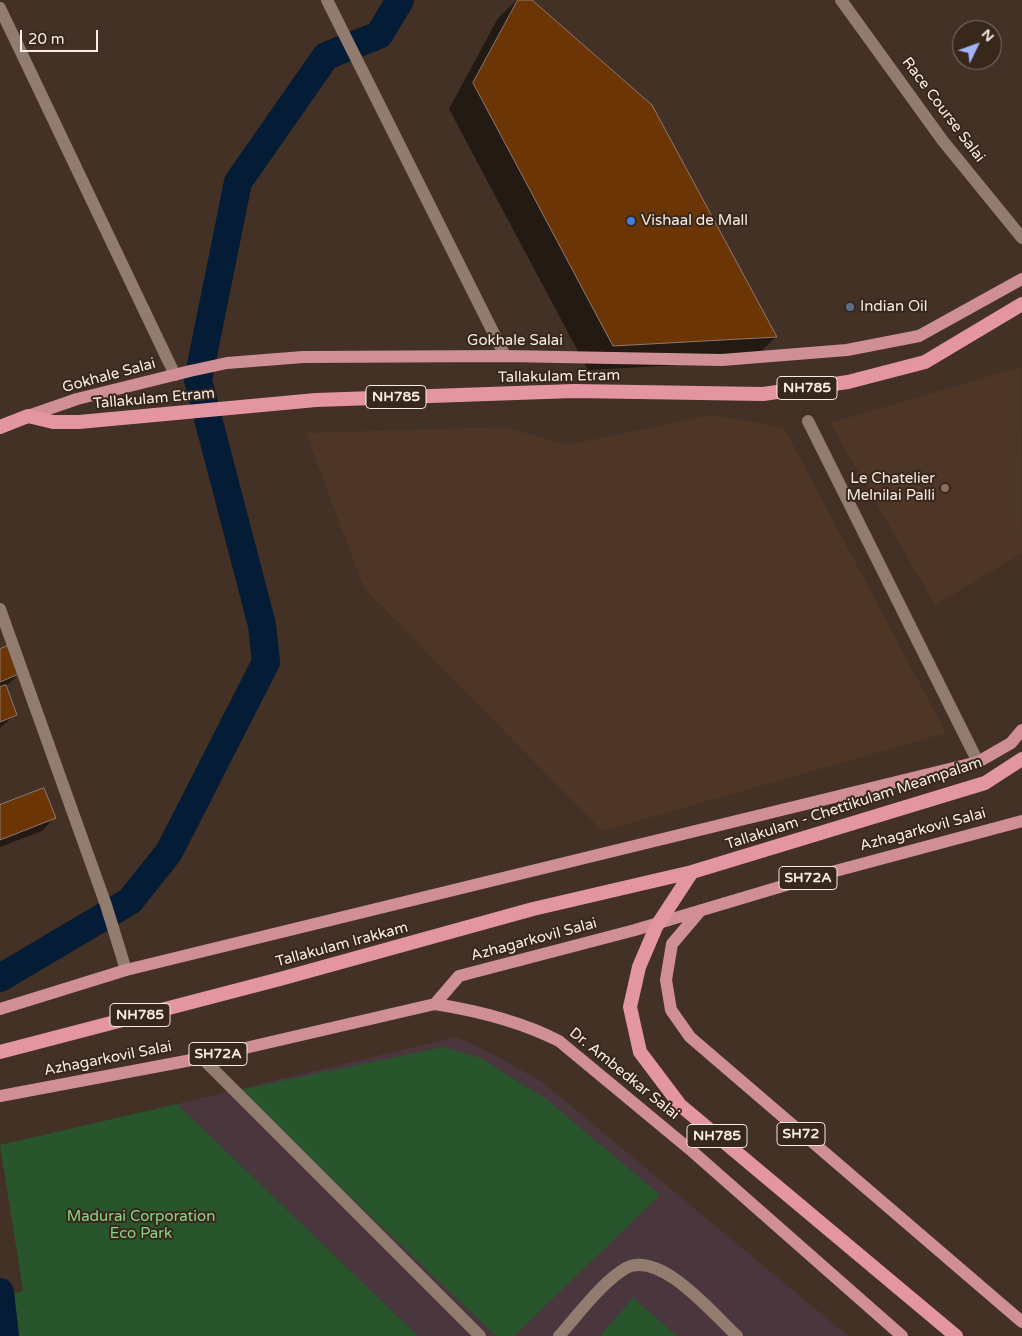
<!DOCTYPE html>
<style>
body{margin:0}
#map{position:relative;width:1022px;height:1336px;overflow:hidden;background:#433125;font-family:"Varela Round",sans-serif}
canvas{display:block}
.north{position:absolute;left:952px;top:20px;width:50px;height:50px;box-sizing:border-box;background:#38271b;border:1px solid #85766b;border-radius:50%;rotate:48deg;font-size:14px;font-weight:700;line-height:20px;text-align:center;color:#f8ece4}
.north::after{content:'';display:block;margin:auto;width:18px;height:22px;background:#a3b2fd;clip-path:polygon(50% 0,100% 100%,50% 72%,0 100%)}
.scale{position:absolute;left:20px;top:30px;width:78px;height:22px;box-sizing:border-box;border:2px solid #f8ece4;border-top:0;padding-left:6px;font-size:15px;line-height:18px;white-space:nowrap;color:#f8ece4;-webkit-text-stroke:4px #38271b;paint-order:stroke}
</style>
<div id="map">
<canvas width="1022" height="1336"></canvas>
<div class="north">N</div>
<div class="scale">20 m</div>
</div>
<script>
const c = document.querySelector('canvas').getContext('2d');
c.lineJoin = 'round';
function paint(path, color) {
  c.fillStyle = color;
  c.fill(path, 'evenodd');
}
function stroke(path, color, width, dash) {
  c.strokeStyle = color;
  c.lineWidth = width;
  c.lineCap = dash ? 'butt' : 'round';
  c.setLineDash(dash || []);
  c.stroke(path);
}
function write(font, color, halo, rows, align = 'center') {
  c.font = font + ' "Varela Round",sans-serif';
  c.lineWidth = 4;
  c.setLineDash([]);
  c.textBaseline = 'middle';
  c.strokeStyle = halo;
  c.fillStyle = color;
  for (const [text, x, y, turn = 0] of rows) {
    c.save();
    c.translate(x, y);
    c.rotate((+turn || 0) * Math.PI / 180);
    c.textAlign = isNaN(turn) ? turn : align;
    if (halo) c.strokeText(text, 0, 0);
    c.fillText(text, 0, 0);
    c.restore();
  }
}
const commercial = new Path2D(`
 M456,1037L491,1053L542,1082L848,1336H418L177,1104Z`);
const built = new Path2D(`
 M1021,367L1022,553L935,605L830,423Z
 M712,415L784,428L946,733L602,831L364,588L306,433L505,427L567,445Z`);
const green = new Path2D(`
 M444,1047L480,1058L546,1099L660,1195L514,1336H496L239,1090Z
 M177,1104L418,1336H0V1301L23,1290L0,1145Z
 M633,1298L677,1336H600Z`);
const shadow = new Path2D(`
 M517,0H530L776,337L751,361L588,370L449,109L498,18Z
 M0,650L20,673L5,687L16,714L0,728Z
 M0,806L54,818L42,831L0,847Z`);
const canal = new Path2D(`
 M0,978L130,901L169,852L266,662L262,625L198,380L238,182L326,56L379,35L400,0
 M0,1292L5,1336`);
const building = new Path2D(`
 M518,0H532L652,105L777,337L613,346L473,83Z
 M10,645L21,673L0,682V649Z
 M6,685L17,715L0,722V687Z
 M44,788L56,818L0,840V805Z`);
const service = new Path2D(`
 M202,1058L480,1336
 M559,1336C578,1315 602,1282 626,1268C661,1250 713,1314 737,1336`);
const minor = new Path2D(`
 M327,0L505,356
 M808,421L978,762
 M0,609L106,905L126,970`);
const tertiary = new Path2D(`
 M841,0L943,141L1022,238`);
const secondary = new Path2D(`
 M0,8L175,375`);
const primary = new Path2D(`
 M28,416L77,399L190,371L227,363L303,357L505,356L722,360L847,350L919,336L1022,279
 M700,911L672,944L666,980L671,1010L690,1037L1022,1322
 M435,1004C479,1011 520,1021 559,1041L693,1152L902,1336
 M0,1009L126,970L978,762L1011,743L1022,730
 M0,1096L202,1058L435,1004L459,976L635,930L813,877L1022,821`);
const trunk = new Path2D(`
 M0,427L28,416L53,422H79L316,400L574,391L763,394L848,382L925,362L1022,304
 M692,872L656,927L639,967L630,1007L640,1052L680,1105L956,1336
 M0,1052L280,979L533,909L692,872L985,783L1022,759`);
const markers = [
 [631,221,5,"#3f7fe0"],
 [850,307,5,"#5c6f8a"],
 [945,488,5,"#8d6e63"]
];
const shields = [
 [807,388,60],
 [396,397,60],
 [808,878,58],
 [140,1015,60],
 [218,1054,58],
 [801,1134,48],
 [717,1136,60]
];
const shieldNames = [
 ["NH785",807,388],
 ["NH785",396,397],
 ["SH72A",808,878],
 ["NH785",140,1015],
 ["SH72A",218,1054],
 ["SH72",801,1134],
 ["NH785",717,1136]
];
const streetNames = [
 ["Race Course Salai",943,110,53],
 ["Gokhale Salai",515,341],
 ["Gokhale Salai",109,376,-15],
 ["Tallakulam Etram",559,377,-1],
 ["Tallakulam Etram",154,399,-5],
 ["Tallakulam - Chettikulam Meampalam",854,804,-18],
 ["Azhagarkovil Salai",923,830,-15],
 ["Azhagarkovil Salai",534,940,-15],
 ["Tallakulam Irakkam",342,945,-15],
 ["Azhagarkovil Salai",108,1059,-11],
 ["Dr. Ambedkar Salai",624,1074,39]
];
const poiNames = [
 ["Vishaal de Mall",641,221],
 ["Indian Oil",860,307],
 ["Le Chatelier",935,479,"right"],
 ["Melnilai Palli",935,496,"right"]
];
const parkNames = [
 ["Madurai Corporation",141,1217],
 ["Eco Park",141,1234]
];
paint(commercial, '#4a373e');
paint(built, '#4e3626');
paint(green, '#28552c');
paint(shadow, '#0007');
stroke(canal, '#041c35', 28);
paint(building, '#6c3506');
stroke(building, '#907a6d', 1);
stroke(service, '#917c6f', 12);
stroke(minor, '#917c6f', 12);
stroke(tertiary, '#917c6f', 12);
stroke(secondary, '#917c6f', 12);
stroke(primary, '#cf8f95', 12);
stroke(trunk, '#e495a2', 14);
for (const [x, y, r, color] of markers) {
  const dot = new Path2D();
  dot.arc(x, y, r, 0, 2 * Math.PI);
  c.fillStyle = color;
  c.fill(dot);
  stroke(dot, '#38271b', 2);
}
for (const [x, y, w] of shields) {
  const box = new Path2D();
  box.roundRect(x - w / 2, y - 11.5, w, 23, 4);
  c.fillStyle = '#38271b';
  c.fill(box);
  stroke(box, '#f8ece4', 1);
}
write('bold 14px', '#f8ece4', null, shieldNames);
write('15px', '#f8ece4', '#38271b', streetNames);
write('15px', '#f8ece4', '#38271b', poiNames, 'left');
write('15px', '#89d48c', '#38271b', parkNames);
</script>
